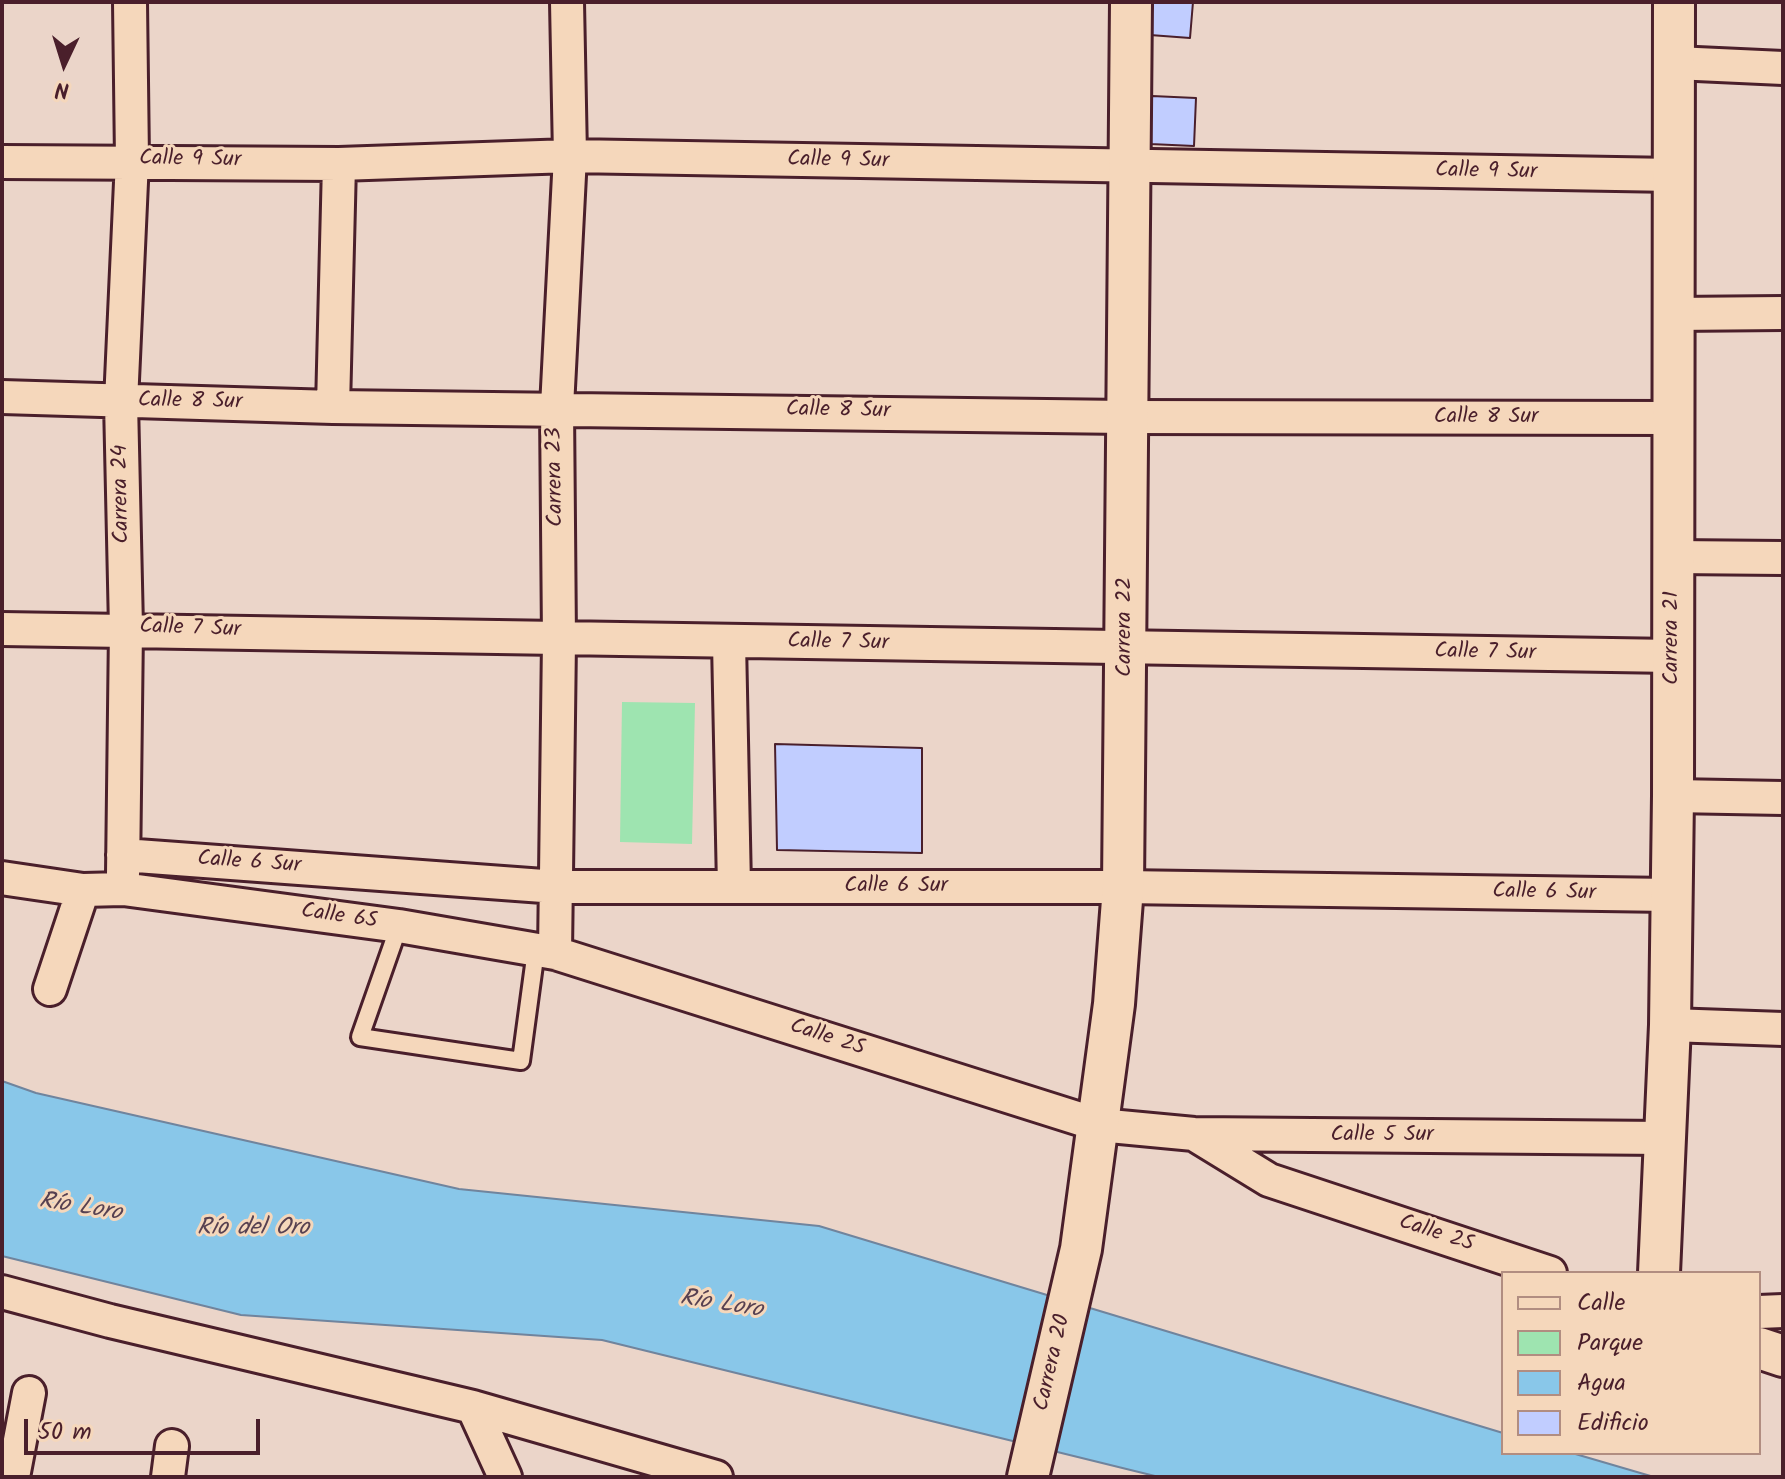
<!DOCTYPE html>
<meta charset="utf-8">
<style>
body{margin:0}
#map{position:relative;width:1785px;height:1479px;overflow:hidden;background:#ebd5c9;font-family:Kalam,sans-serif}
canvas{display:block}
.frame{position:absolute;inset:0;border:4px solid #4a1f2b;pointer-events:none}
.legend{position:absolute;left:1501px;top:1271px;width:260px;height:184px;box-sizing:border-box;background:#f5d7bb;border:2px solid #b18d81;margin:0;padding:10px 14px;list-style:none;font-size:24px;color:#4a1f2b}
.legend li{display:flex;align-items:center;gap:16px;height:40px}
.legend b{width:40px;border:2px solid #b18d81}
.north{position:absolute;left:24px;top:24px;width:80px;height:80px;-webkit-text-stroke:6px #f5d7bb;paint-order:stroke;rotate:184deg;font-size:22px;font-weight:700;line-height:32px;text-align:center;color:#4a1f2b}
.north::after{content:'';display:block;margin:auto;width:28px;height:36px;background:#4a1f2b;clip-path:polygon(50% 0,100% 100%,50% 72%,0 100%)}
.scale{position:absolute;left:24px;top:1419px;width:236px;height:36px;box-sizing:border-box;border:4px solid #4a1f2b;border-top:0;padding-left:10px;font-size:24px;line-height:28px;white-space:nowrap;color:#4a1f2b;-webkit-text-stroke:6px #f5d7bb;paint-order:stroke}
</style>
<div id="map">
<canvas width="1785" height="1479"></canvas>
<div class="frame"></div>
<ul class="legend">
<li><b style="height:10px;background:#f5d7bb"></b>Calle</li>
<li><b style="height:22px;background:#9ee4b0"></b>Parque</li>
<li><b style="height:22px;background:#89c7e9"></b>Agua</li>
<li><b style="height:22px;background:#c1cdff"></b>Edificio</li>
</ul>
<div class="north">N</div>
<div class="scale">50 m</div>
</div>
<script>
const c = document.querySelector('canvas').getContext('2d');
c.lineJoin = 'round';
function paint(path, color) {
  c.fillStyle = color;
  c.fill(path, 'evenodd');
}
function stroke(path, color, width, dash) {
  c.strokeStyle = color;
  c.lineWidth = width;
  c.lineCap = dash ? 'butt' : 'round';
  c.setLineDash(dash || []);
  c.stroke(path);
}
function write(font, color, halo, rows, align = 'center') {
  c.font = font + ' Kalam,sans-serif';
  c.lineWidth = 6;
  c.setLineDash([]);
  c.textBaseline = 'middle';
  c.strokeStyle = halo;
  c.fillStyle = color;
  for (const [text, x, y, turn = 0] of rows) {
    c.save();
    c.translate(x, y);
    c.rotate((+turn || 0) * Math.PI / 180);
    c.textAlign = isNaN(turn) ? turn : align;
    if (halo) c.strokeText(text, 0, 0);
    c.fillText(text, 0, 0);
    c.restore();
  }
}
const green = new Path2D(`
 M622,702L695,703L692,844L620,842Z`);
const water = new Path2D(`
 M2,1081L36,1093L459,1189L819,1226L1503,1433V1453H1572L1654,1477H1159L602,1340L241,1315L2,1256Z`);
const building = new Path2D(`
 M1153,2H1193L1190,38L1150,35Z
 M1152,96L1196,98L1194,146L1150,144Z
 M775,744L922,748V853L777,850Z`);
const service = new Path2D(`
 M399,926L360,1037L521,1061L536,950`);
const minor = new Path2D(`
 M1675,63L1783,68
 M2,162L339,164L570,156L1674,175
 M1673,314L1783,313
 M2,397L333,407L1126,417L1674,418
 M333,407L339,164
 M1673,557L1783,558
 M2,629L1673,656
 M729,642L734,887
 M1673,796L1783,798
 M123,855L557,887H1123L1670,895
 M123,874L126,628L121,402L132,160L130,2
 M2,878L83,890L123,889L399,926L555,953L1099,1125L1194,1134L1665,1138
 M555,953L559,640L557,407L570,156L567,2
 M50,989L83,890
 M1670,1025L1783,1029
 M1194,1134L1269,1180L1550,1273
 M2,1292L110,1321L473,1407L716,1477
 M1759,1312L1783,1311
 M473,1407L505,1477
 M13,1477L29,1393
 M168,1477L172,1446`);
const tertiary = new Path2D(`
 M1659,1273L1670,1025L1673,796L1674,2
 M1759,1348L1783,1356
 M1028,1477L1081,1249L1114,1004L1123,887L1131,2`);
const streetNames = [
 ["Calle 9 Sur",190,161,1],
 ["Calle 9 Sur",838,162,1],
 ["Calle 9 Sur",1486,173,1],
 ["Calle 8 Sur",190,403,1],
 ["Calle 8 Sur",838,412,1],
 ["Calle 8 Sur",1486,418],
 ["Carrera 23",557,477,-91],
 ["Carrera 24",123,494,-91],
 ["Carrera 22",1126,627,-90],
 ["Calle 7 Sur",190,630,2],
 ["Carrera 21",1673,638,-90],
 ["Calle 7 Sur",838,644,1],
 ["Calle 7 Sur",1485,654,1],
 ["Calle 6 Sur",249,864,4],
 ["Calle 6 Sur",896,887],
 ["Calle 6 Sur",1544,894,1],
 ["Calle 6S",339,918,8],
 ["Calle 2S",827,1039,18],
 ["Calle 5 Sur",1382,1136],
 ["Calle 2S",1436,1235,18],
 ["Carrera 20",1054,1363,-77]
];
const waterNames = [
 ["Río Loro",80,1209,9],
 ["Río del Oro",253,1230],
 ["Río Loro",721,1306,9]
];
paint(green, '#9ee4b0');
paint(water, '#89c7e9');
stroke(water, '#70849d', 2);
paint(building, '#c1cdff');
stroke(building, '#4a1f2b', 2);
stroke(service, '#4a1f2b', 22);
stroke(minor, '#4a1f2b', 38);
stroke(tertiary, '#4a1f2b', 46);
stroke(service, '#f5d7bb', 16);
stroke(minor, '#f5d7bb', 32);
stroke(tertiary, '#f5d7bb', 40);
write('22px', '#4a1f2b', '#f5d7bb', streetNames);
write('italic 24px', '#574151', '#f5d7bb', waterNames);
</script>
